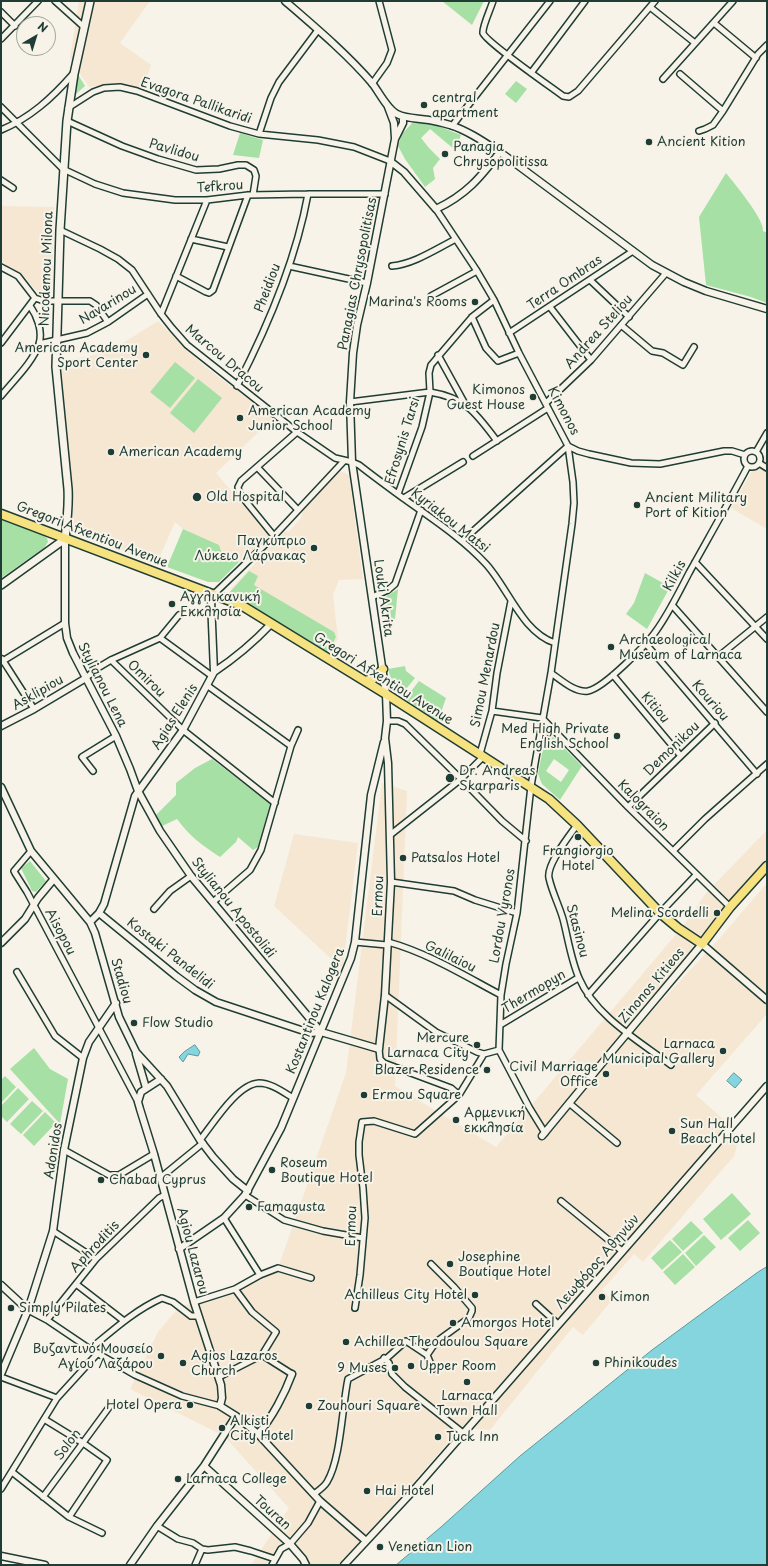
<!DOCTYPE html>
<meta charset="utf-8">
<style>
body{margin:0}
#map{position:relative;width:768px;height:1566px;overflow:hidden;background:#f7f3e8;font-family:"Playpen Sans",sans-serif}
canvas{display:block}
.frame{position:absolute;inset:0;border:2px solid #1f3d34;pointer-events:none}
.north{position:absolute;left:16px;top:16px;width:40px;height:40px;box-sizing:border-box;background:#f7f3e8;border:1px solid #a1aaa0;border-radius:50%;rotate:38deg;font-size:11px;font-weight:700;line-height:16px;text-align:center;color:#1f3d34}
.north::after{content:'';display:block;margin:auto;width:14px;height:18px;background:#1f3d34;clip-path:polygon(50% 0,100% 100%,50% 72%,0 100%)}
</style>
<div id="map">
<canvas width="768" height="1566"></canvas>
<div class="frame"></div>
<div class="north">N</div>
</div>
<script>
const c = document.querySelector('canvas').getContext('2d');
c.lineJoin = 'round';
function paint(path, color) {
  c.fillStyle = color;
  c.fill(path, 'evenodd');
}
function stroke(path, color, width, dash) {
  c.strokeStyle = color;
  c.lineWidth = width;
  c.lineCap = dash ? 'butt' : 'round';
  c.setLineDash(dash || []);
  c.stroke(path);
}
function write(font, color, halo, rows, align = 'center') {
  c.font = font + ' "Playpen Sans",sans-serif';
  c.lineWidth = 4;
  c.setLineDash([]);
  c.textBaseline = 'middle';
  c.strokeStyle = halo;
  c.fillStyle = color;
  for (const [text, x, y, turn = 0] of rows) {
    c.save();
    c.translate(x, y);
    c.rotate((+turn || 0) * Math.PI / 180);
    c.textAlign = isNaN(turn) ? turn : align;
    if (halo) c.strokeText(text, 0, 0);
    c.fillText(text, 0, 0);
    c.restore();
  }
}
const built = new Path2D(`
 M79,1H150L120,43L151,65L143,89L118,83L89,87L70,58Z
 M1,206L54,207L52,290L48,296L38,293L26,279L1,261Z
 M158,321L203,365L273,418L216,473L270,536L239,562L221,551L219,545L183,529L175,522L157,563L82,535L74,523L61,361L107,353Z
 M767,450V529L731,508L751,473L766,454Z
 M340,471L349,475L363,579L339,580L336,587L333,595L338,639L331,648L230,590L285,531L289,532L301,518L303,510Z
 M382,783L407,791L395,1086L496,1147L678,932L694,947L631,1034L719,939L767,883V1014L696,1095L726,1122L739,1139L734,1156L643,1262L634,1254L602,1290L612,1300L583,1335L573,1327L490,1430L461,1428L341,1565H308L285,1544L270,1565H251L289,1508L224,1436L130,1389L158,1332L179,1307L235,1289L278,1268L346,1073Z
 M767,830V865L704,938L684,925L706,893Z
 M294,834L358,843L343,965L340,967L274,906Z`);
const green = new Path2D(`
 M442,1H484L472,25Z
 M77,73L85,86L76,94L73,92Z
 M516,81L527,89L516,103L505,94Z
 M414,121L433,124L461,135L455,150L430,129L421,138L429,148L440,159L433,168L435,179L425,187L405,159L398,146L402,134Z
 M240,133L263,140L259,158L233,155Z
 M726,173C734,183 765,220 763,231L767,233V303L751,297L706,285L699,217Z
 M175,362L195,378L170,408L150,392Z
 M198,379L222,398L194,433L170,413Z
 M1,519L43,535L47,538L48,542L44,548L1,578Z
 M183,529L219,545L221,551L239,562L219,582H208L167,567Z
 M249,571L258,576L254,585L334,632L336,637L328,652L229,593Z
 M645,573L670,587L647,629L626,614L634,603Z
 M398,589L395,619H390L383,613L385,597Z
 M405,666L406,671L415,678L402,694C393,687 391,679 388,669Z
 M419,681L446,698L438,721L405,699Z
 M547,734L551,735L582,766L560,800L542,784L538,774L545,738ZM554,759L569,770L561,782L546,771Z
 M212,759L270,804L258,847L253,850L238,837L236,842L220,857C202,845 190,837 177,819L162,826L155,816L176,795V783L195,768Z
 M30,861L46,881L36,892L32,891L21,868Z
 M34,1048L50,1069L68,1079L60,1124L10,1069Z
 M5,1076L16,1087L1,1103V1080Z
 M18,1088L29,1099L7,1122L1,1116V1106Z
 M32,1101L43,1111L21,1134L10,1124Z
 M45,1112L56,1123L34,1146L23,1135Z
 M732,1193L751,1214L721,1240L703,1219Z
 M748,1220L760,1233L740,1251L728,1238Z
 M691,1221L703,1233L683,1251L672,1239Z
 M704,1235L716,1247L696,1266L685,1253Z
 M670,1240L682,1252L662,1270L651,1258Z
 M683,1254L695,1267L675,1285L663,1272Z`);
const water = new Path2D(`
 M195,1045L200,1052L198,1056L188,1054L183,1062L179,1057L184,1052Z
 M734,1073L742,1080L735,1088L727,1081Z
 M767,1267V1565H396L441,1527L520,1456L652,1350L758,1272Z`);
const minor = new Path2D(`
 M55,1L84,27
 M493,1C491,8 482,27 483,33C486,42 551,87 563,96L569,97L578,91L655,1
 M650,7L695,43
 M1,12L15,26
 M714,23L756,58
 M1,39L38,1
 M531,73L585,1
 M680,74L723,111
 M663,79L733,1
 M372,84L387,63L392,50L379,1
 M1,107L63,169L95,184L123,193L175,200H207L248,195L308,194H385
 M68,108L93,92L104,88L120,87L137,91L230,126L259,134L318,140L354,147L390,161
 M67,121L122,146L158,159L196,170L219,169L238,165H246L254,170L256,176L253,195
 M452,126L550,1
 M1,130C30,118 52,98 73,74
 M699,131L705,129L713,125L723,111L758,54L767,45
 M259,134L271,98L279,82L318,30
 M1,180L13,188
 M436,209L477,271L494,300L519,353L568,446L573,482L574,503L572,524L551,673L531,786L517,913L506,964L501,995L499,1050L529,1107L545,1133
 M60,230L100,249L118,259L132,270L161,314L172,328L187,345L297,432L335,458L352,462L359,465C373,476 388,487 403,498C431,518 462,538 486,564C508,588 522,632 555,643
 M191,239L228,247
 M289,266L367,283
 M392,266C414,264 436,249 456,239
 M1,267L18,276L35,298
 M176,276L206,292L209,293L213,290L248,195
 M590,280L629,317
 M431,296L477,271
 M35,298L44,301H90L96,305L108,322
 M550,307L591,360
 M161,314L207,200
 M472,317L486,348L498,361L519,353
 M621,325L652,351L663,353L683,365L694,347
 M509,333L633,251
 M1,343L35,298
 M39,344L87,333L108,322L148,294
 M438,355L465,404
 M237,386C268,326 296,260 308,194
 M1,396C13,381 33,362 39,344C43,331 37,316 30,306
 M350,402L430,392C466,398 476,413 497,441
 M546,403L591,360L666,273
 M744 459a8 8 0 1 1 16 0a8 8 0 1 1-16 0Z
 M756,452L767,433
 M473,456L548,408
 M759,463L767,468
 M257,467L298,510
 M398,494L422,427L430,392L429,373L431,365L472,317L494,300
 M404,498L463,462
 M274,536L239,493L238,487L241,481L297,432
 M462,541L568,446L578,451L589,454L631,463L660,464L724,451H732L745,455
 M695,562L767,639
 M214,594L274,536L344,461
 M372,597L388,590L395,584L421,510
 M672,605L767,712
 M160,638L179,615
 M646,644L757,774
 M719,656L767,617
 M2,659L34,709
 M111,660L183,730L275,803
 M1,662L65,623
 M551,673C561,680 575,693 588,691C604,688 647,644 656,631C669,613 679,592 689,573C709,537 729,502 748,466
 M613,675L680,755
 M86,678L96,669L111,660L160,638L212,676
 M208,686L291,746
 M492,711L542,718L628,807L730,907
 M387,721H398L405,724L461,779L502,821L526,841
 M480,754L492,711L497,673L511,601
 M93,771L82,757L116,736
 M628,807L715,723
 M577,825C569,836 546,865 549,878C552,892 559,905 563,919C568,938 571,960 579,978C595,1016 639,1041 671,1065
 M390,835L461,779L484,756
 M31,851L14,871L15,873L27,892L138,1102
 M673,851L705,819L767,764
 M391,882L454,891L475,900L517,913
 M213,902L250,870L261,850L291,746L298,730
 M154,909L170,891L191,876
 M355,942L387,945
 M388,942C428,953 465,976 501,995
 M17,972L55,1036L83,1058
 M385,995L436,1032L477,1052L484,1054
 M588,995L660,913L696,875
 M500,1025L578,978
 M379,1049L380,1059L384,1063L451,1088L459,1095
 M569,1103L617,1143
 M200,1140C213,1124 237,1084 259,1083C271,1083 283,1092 293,1098
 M64,1150L109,1175H119L154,1154
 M160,1178L203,1143
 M245,1195L284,1220L323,1231L363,1238
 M561,1201L622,1251
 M224,1218L260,1275
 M53,1231L96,1259
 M76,1284L124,1321
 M194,1302L235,1289L260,1275L278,1268L311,1278
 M536,1304L558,1324
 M355,1308L360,1275L365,1218L363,1188L359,1155V1142L362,1122L374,1121L415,1134L459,1095L484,1054L499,1050
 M28,1310L47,1320L90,1349L135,1375L182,1396L220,1406
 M47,1320L96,1259L159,1198L165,1195
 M90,1349C113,1330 135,1310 162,1298L173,1302L191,1316H198
 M262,1355L292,1374
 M427,1355L436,1342L469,1318L472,1311V1308L454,1287L431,1264
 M384,1358L389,1363L392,1374L405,1387L463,1433
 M1,1377L57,1398
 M219,1377L262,1355L276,1332L252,1312L235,1289
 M44,1419L83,1443L107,1460L69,1517
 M12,1472L69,1517L102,1533
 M1,1489L57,1398L98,1353
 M314,1494C318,1491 324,1487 327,1482C341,1459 342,1407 348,1379L387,1358L406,1341L427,1355L433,1369
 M43,1497L110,1406
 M157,1526L178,1539L193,1543L202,1549L208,1550L235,1547L251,1551L275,1559
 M195,1565L202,1549
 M272,1565L281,1549L290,1544L308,1523L320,1501`);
const tertiary = new Path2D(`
 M285,1C315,27 346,53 372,83C379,92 387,109 397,114C407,119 418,118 429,120C436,121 443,123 450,125C469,131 487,144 504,155L652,265L684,282L706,291L767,309
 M388,107L394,123L395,138
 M390,161L404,172L436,209C466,195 480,178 500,152
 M65,539V623L67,638L73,653L116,736L130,769L138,791L160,831L191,876L321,1032
 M214,672C235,658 254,642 271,624
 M1,726L34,709L86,678
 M1,787L31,851L90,922L95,933L119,1017L136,1052L167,1086L200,1140L213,1157L233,1179L248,1191
 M99,913L176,976L195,990L216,1002L310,1033L321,1032
 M90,922L99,913L104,904L135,796L183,730L214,672L211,600L214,594
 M1,943L25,919L38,898L53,880
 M321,1032L379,1049L385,995L391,882L388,763L385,738L387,721L386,694L352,462L350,402L353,353L357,325L367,283L395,139L403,123V117
 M136,1054L146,1088
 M161,1079L141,1092L138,1102L140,1109L154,1154L194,1302L221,1385L222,1398L220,1406L236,1416L258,1434L320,1501L366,1541
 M542,1136L608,1056L702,944L767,1000
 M179,1249L224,1218L245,1195L281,1128L351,958L355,942L371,795L384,742
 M1,1285L28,1310
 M1,1374L28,1310L53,1231L64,1150L83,1058L89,1042L116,1003
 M258,1434C272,1418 285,1393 292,1374
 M204,1466L290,1544L303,1559L306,1565
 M1,1556L45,1565
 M130,1565L157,1526L204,1466L236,1416
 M344,1565L413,1491L767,1086`);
const secondary = new Path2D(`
 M1,585L65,539C67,522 69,506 68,489L56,367L60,230L67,121L74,74L90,1`);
const primary = new Path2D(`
 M1,514L241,605L386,694L549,799L577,825L660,913L678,928L702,944L730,907L767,866
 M365,681L373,679L383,669`);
const markers = [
 [424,105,4,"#1f3d34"],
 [649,142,4,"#1f3d34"],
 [445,154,4,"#1f3d34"],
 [475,302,4,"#1f3d34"],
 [146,355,4,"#1f3d34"],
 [533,397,4,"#1f3d34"],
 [240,418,4,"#1f3d34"],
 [111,452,4,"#1f3d34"],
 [197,497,5,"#1f3d34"],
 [637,505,4,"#1f3d34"],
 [314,548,4,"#1f3d34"],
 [172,604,4,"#1f3d34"],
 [611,647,4,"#1f3d34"],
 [617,736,4,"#1f3d34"],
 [450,778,5,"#1f3d34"],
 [578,837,4,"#1f3d34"],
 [403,858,4,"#1f3d34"],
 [717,913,4,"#1f3d34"],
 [134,1023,4,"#1f3d34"],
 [477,1045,4,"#1f3d34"],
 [723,1051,4,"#1f3d34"],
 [487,1070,4,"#1f3d34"],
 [606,1074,4,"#1f3d34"],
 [364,1095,4,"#1f3d34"],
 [456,1120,4,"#1f3d34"],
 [672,1131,4,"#1f3d34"],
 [272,1170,4,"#1f3d34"],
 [101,1180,4,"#1f3d34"],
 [249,1207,4,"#1f3d34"],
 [450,1264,4,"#1f3d34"],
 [475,1295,4,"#1f3d34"],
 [602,1297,4,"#1f3d34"],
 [11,1308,4,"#1f3d34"],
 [453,1323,4,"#1f3d34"],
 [346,1342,4,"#1f3d34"],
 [161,1356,4,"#1f3d34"],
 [183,1363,4,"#1f3d34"],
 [596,1363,4,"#1f3d34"],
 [411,1366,4,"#1f3d34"],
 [395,1368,4,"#1f3d34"],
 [467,1382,4,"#1f3d34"],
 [190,1405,4,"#1f3d34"],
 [309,1406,4,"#1f3d34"],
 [222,1428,4,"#1f3d34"],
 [438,1437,4,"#1f3d34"],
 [178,1479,4,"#1f3d34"],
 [367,1491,4,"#1f3d34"],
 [380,1547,4,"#1f3d34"]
];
const poiNames = [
 ["central",432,98],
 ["apartment",432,113],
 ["Ancient Kition",657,142],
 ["Panagia",453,147],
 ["Chrysopolitissa",453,162],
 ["Marina's Rooms",467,302,"right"],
 ["American Academy",138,348,"right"],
 ["Sport Center",138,363,"right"],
 ["Kimonos",525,390,"right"],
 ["Guest House",525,405,"right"],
 ["American Academy",248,411],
 ["Junior School",248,426],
 ["American Academy",119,452],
 ["Old Hospital",206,497],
 ["Ancient Military",645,498],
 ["Port of Kition",645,513],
 ["Παγκύπριο",306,541,"right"],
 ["Λύκειο Λάρνακας",306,556,"right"],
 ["Αγγλικανική",180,597],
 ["Εκκλησία",180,612],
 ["Archaeological",619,640],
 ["Museum of Larnaca",619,655],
 ["Med High Private",609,729,"right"],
 ["English School",609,744,"right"],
 ["Dr. Andreas",459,771],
 ["Skarparis",459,786],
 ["Frangiorgio",578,851,"center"],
 ["Hotel",578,866,"center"],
 ["Patsalos Hotel",411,858],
 ["Melina Scordelli",709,913,"right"],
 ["Flow Studio",142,1023],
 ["Mercure",469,1038,"right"],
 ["Larnaca City",469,1053,"right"],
 ["Larnaca",715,1044,"right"],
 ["Municipal Gallery",715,1059,"right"],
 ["Civil Marriage",598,1067,"right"],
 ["Office",598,1082,"right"],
 ["Blazer Residence",479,1070,"right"],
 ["Ermou Square",372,1095],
 ["Αρμενική",464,1113],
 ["εκκλησία",464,1128],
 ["Sun Hall",680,1124],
 ["Beach Hotel",680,1139],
 ["Roseum",280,1163],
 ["Boutique Hotel",280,1178],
 ["Chabad Cyprus",109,1180],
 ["Famagusta",257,1207],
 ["Josephine",458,1257],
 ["Boutique Hotel",458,1272],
 ["Achilleus City Hotel",467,1295,"right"],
 ["Kimon",610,1297],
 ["Simply Pilates",19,1308],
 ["Amorgos Hotel",461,1323],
 ["Achillea Theodoulou Square",354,1342],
 ["Βυζαντινό Μουσείο",153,1349,"right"],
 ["Αγίου Λαζάρου",153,1364,"right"],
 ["Agios Lazaros",191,1356],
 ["Church",191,1371],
 ["Phinikoudes",604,1363],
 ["Upper Room",419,1366],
 ["9 Muses",387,1368,"right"],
 ["Larnaca",467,1396,"center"],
 ["Town Hall",467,1411,"center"],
 ["Hotel Opera",182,1405,"right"],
 ["Zouhouri Square",317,1406],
 ["Alkisti",230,1421],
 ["City Hotel",230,1436],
 ["Tuck Inn",446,1437],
 ["Larnaca College",186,1479],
 ["Hai Hotel",375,1491],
 ["Venetian Lion",388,1547]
];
const streetNames = [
 ["Evagora Pallikaridi",196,101,19],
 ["Pavlidou",174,151,16],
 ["Tefkrou",220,187,-4],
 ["Nicodemou Milona",47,269,-88],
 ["Panagias Chrysopolitisas",358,274,-79],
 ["Terra Ombras",565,283,-34],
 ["Pheidiou",268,288,-69],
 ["Navarinou",108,305,-31],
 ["Andrea Steliou",599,332,-48],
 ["Marcou Dracou",224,359,40],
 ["Kimonos",563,411,62],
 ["Efrosynis Tarsi",403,441,-73],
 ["Kyriakou Matsi",450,521,38],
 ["Gregori Afxentiou Avenue",92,535,21],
 ["Kilkis",675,576,-61],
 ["Louki Akrita",383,598,82],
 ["Simou Menardou",486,675,-79],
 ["Omirou",146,679,44],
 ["Gregori Afxentiou Avenue",383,679,32],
 ["Stylianou Lena",102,685,63],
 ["Asklipiou",38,693,-30],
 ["Kouriou",710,701,49],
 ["Kitiou",655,708,50],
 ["Agias Elenis",175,717,-58],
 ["Demonikou",672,749,-44],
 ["Kalograion",643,806,45],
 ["Ermou",379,896,-88],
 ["Stylianou Apostolidi",233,908,51],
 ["Lordou Vyronos",503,916,-80],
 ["Stasinou",577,931,75],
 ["Aisopou",60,932,62],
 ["Kostaki Pandelidi",170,954,38],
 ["Galilaiou",450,957,26],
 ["Stadiou",121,981,74],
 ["Zinonos Kitieos",652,986,-50],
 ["Thermopyn",534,992,-31],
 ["Kostantinou Kalogera",316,1011,-68],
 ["Adonidos",54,1151,-81],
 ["Ermou",352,1226,-88],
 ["Aphroditis",95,1247,-47],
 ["Agiou Lazarou",192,1251,75],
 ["Λεωφόρος Αθηνών",598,1262,-49],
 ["Solon",68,1445,-53],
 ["Touran",272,1513,42]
];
paint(built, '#f6e7d3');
paint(green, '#a6e0a5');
paint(water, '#85d5df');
stroke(water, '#5c989b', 1);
stroke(minor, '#1f3d34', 8);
stroke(tertiary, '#1f3d34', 9);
stroke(secondary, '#1f3d34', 10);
stroke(primary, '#1f3d34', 11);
stroke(minor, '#f7f3e8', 5);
stroke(tertiary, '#f7f3e8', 6);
stroke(secondary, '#f7f3e8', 7);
stroke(primary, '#f6e281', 8);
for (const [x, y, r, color] of markers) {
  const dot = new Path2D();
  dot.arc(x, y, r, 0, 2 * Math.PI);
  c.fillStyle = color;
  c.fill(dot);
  stroke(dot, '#f7f3e8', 1.5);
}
write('13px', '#1f3d34', '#f7f3e8', poiNames, 'left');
write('13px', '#1f3d34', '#f7f3e8', streetNames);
</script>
